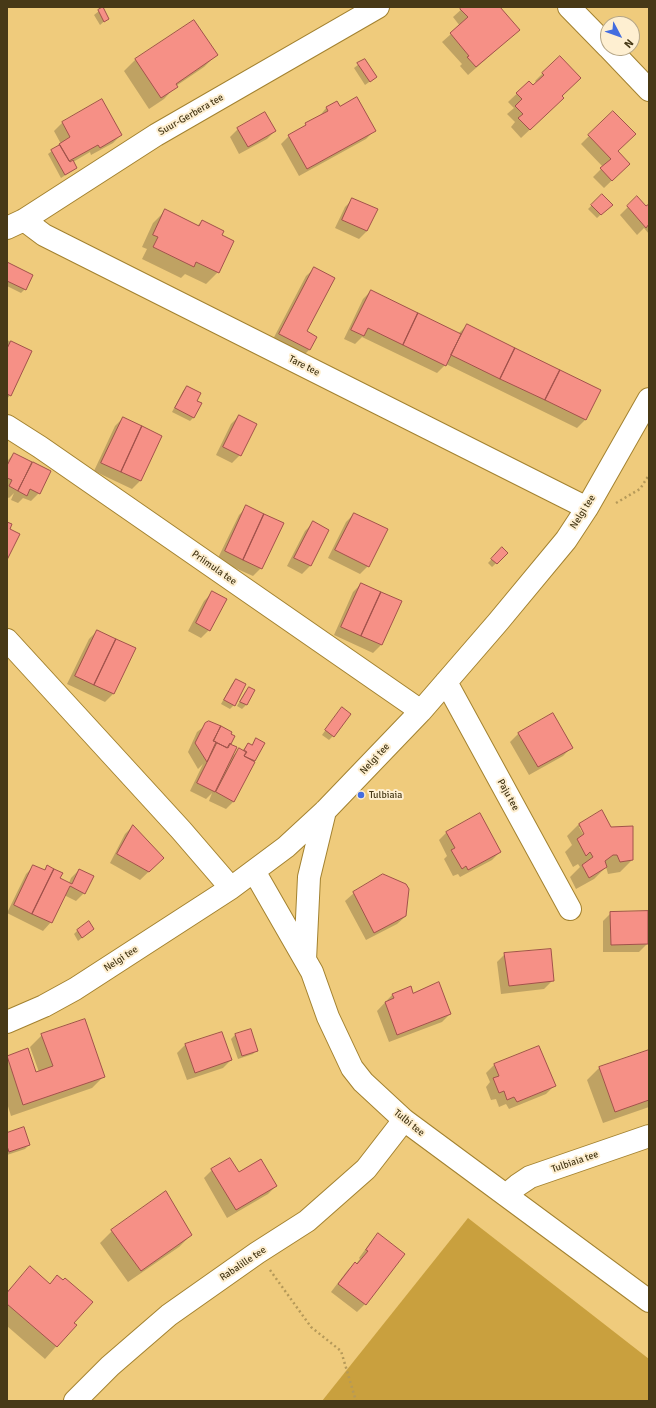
<!DOCTYPE html>
<style>
body{margin:0}
#map{position:relative;width:656px;height:1408px;overflow:hidden;background:#efcb7c;font-family:Signika,sans-serif}
canvas{display:block}
.frame{position:absolute;inset:0;border:8px solid #473917;pointer-events:none}
.north{position:absolute;left:600px;top:16px;width:40px;height:40px;box-sizing:border-box;background:#feefd1;border:1px solid #b5a687;border-radius:50%;rotate:131deg;font-size:11px;font-weight:700;line-height:16px;text-align:center;color:#473917}
.north::after{content:'';display:block;margin:auto;width:14px;height:18px;background:#446ddf;clip-path:polygon(50% 0,100% 100%,50% 72%,0 100%)}
</style>
<div id="map">
<canvas width="656" height="1408"></canvas>
<div class="frame"></div>
<div class="north">N</div>
</div>
<script>
const c = document.querySelector('canvas').getContext('2d');
c.lineJoin = 'round';
function paint(path, color) {
  c.fillStyle = color;
  c.fill(path, 'evenodd');
}
function stroke(path, color, width, dash) {
  c.strokeStyle = color;
  c.lineWidth = width;
  c.lineCap = dash ? 'butt' : 'round';
  c.setLineDash(dash || []);
  c.stroke(path);
}
function write(font, color, halo, rows, align = 'center') {
  c.font = font + ' Signika,sans-serif';
  c.lineWidth = 4;
  c.setLineDash([]);
  c.textBaseline = 'middle';
  c.strokeStyle = halo;
  c.fillStyle = color;
  for (const [text, x, y, turn = 0] of rows) {
    c.save();
    c.translate(x, y);
    c.rotate((+turn || 0) * Math.PI / 180);
    c.textAlign = isNaN(turn) ? turn : align;
    if (halo) c.strokeText(text, 0, 0);
    c.fillText(text, 0, 0);
    c.restore();
  }
}
const green = new Path2D(`
 M468,1218L649,1359V1401H322Z`);
const shadow = new Path2D(`
 M464,7H499L510,38L468,75L460,66L462,64L442,42L460,26L453,17Z
 M103,8L108,18L100,25L94,15Z
 M216,55L204,67L176,86L164,99L149,109L124,71L136,59Z
 M364,60L376,77L365,85L354,68Z
 M543,73L561,96L555,106L521,138L511,127L515,122L507,114L514,108L508,102L529,82L533,86L537,83L535,81Z
 M102,101L121,135L113,143L91,155L90,152L73,162L76,168L61,178L48,154L61,144L54,131L62,123Z
 M337,102L340,108L374,131L366,139L299,176L281,144L289,136L319,117L326,108Z
 M613,112L617,151L629,164L604,188L593,177L603,167L581,144Z
 M238,129L275,131L267,139L239,154L230,137Z
 M602,195L611,205L597,218L588,209Z
 M637,198L646,208L649,205V234L644,228L637,235L620,215Z
 M353,199L367,231L359,239L335,228L345,207Z
 M165,211L197,226L202,221L221,236L218,272L206,284L185,274L181,278L142,259L147,249L142,247L153,223Z
 M7,263L25,289L21,293L7,286Z
 M315,268L305,332L316,337L309,350L301,358L271,343L306,276Z
 M371,291L458,334L467,325L600,390L585,420L577,428L446,364L437,373L362,337L355,344L344,339L363,299Z
 M7,340L31,352L10,395L7,399Z
 M187,387L195,401L194,417L190,421L172,412L183,391Z
 M239,416L240,455L232,463L216,455L231,424Z
 M123,418L161,436L140,481L132,489L94,471L115,426Z
 M14,454L27,469L33,463L39,493L31,501L23,498L18,503L11,500L14,493L9,498L7,497V461Z
 M247,507L261,568L253,576L217,560L239,515Z
 M354,514L368,566L360,574L328,558L346,522Z
 M313,523L310,566L302,574L287,566L305,531Z
 M502,548L507,553L492,567L488,563Z
 M361,584L400,601L381,645L373,653L334,635L353,592Z
 M212,593L209,630L201,638L188,631L204,601Z
 M97,631L135,648L113,694L105,702L67,684L89,639Z
 M236,680L234,705L230,709L221,704L232,684Z
 M249,688L254,691L246,705L242,709L237,706L245,692Z
 M338,713L333,736L329,740L322,735Z
 M210,722L221,727L230,743L229,744L236,748L233,756L239,749L242,751L248,744L251,746L256,740L263,743L234,801L226,809L209,801L212,793L206,799L190,791L203,764L198,769L188,752L197,732Z
 M519,733L571,748L563,756L529,775L510,742Z
 M579,824L632,860L620,872L608,874L606,867L594,879L576,889L570,877L580,867L578,864L573,867L565,852L572,845L567,836ZM579,827H581L586,839Z
 M133,826L163,858L140,880L110,863L125,834Z
 M447,832L500,852L492,860L460,877L458,874L453,876L444,859L447,856L439,840Z
 M34,866L43,871L47,867L59,878L69,883L71,878L79,870L84,893L76,901L64,895L51,922L43,931L7,913L26,874Z
 M354,893L406,916L397,924L366,940L345,901Z
 M611,913L647,944L639,952H603V921Z
 M93,929L78,941L74,934L77,931Z
 M505,954L553,980L544,989L501,994L497,962Z
 M410,988L413,994L450,1014L442,1022L389,1042L377,1011L392,995Z
 M250,1030L257,1050L253,1054L238,1059L231,1039L235,1035Z
 M42,1035L104,1076L92,1088L11,1116L7,1103V1057L27,1050L36,1073L39,1072L30,1047Z
 M185,1045L231,1060L223,1068L187,1080L177,1053Z
 M649,1051V1107L603,1123L587,1080L599,1068Z
 M494,1065L554,1086L546,1094L509,1109L506,1104L499,1107L496,1099L491,1100L486,1087L490,1082L486,1073Z
 M7,1134L29,1145L25,1149L7,1155Z
 M212,1170L239,1174L276,1186L268,1194L227,1218L204,1178Z
 M112,1231L191,1235L179,1247L128,1282L100,1243Z
 M378,1235L365,1304L357,1312L331,1292L347,1271L355,1263L356,1264L360,1259L359,1258L370,1243Z
 M30,1268L49,1285L57,1277L73,1323L75,1325L45,1359L7,1326V1292Z`);
const building = new Path2D(`
 M103,7L109,19L104,22L98,10Z
 M462,7H500L520,30L476,67L467,57L469,56L450,33L468,17L460,9Z
 M194,20L218,55L176,84L178,87L161,98L135,59Z
 M560,56L581,78L562,96L564,98L530,130L518,118L523,114L515,106L522,99L516,93L529,81L533,85L544,75L542,73Z
 M365,59L377,77L370,82L357,63Z
 M357,97L376,131L307,169L288,135L306,125L305,123L328,111L326,107L337,101L340,106Z
 M102,99L122,135L100,148L98,145L69,161L59,144L70,137L62,122Z
 M613,111L636,134L618,151L630,164L612,181L600,168L611,159L588,135Z
 M265,112L276,131L248,147L237,128Z
 M60,145L70,162L73,160L77,168L65,175L51,150Z
 M602,194L613,205L601,215L591,205Z
 M637,196L646,206L649,204V224L646,228L627,206Z
 M352,198L378,209L367,231L342,220Z
 M165,209L199,226L202,220L224,231L222,235L234,241L219,273L196,262L194,267L153,247L158,237L153,235Z
 M7,262L33,275L26,290L7,281Z
 M314,267L335,278L307,331L317,337L310,350L279,334Z
 M371,290L418,313L403,345L368,328L364,336L351,330Z
 M418,313L461,334L446,366L403,345Z
 M467,324L515,348L500,379L451,355Z
 M11,341L32,351L11,396L7,394V349Z
 M515,348L560,370L545,400L500,379Z
 M560,370L601,390L586,420L545,400Z
 M187,386L201,393L197,401L202,403L194,418L175,408Z
 M239,415L257,424L241,456L223,447Z
 M123,417L142,426L121,472L101,463Z
 M142,426L162,436L141,481L121,472Z
 M14,453L32,462L18,491L9,486L12,480L7,478V466Z
 M33,462L51,471L40,494L30,489L27,496L18,491Z
 M246,505L264,514L243,560L225,551Z
 M354,513L388,529L369,567L335,550Z
 M264,514L284,523L262,569L243,560Z
 M313,521L329,530L311,566L294,558Z
 M7,522L12,524L10,529L20,534L7,560Z
 M502,547L508,553L497,564L491,559Z
 M361,583L381,592L361,636L341,627Z
 M212,591L227,599L210,631L196,623Z
 M381,592L402,601L382,645L361,636Z
 M97,630L116,639L94,685L75,676Z
 M116,639L136,648L114,694L94,685Z
 M236,679L246,684L235,706L224,700Z
 M249,687L255,690L247,705L240,702Z
 M342,707L351,714L334,737L325,730Z
 M553,713L573,748L538,767L518,733Z
 M209,721L221,726L213,741L216,742L207,762L195,743L205,723Z
 M221,726L232,732L231,734L235,736L231,744L230,743L227,748L214,741Z
 M256,738L265,743L255,761L244,756L247,752L244,750L248,743L252,745Z
 M217,743L228,748L230,744L237,747L215,792L197,783Z
 M239,748L246,752L244,756L255,762L234,802L216,792Z
 M602,810L611,827L633,826V860L620,862L617,855H613L605,861L607,867L589,878L582,865L593,857L590,852L586,856L577,839L584,834L579,824Z
 M480,813L501,852L468,870L466,866L462,869L451,850L455,848L446,832Z
 M133,825L164,858L149,872L117,854Z
 M33,865L45,870L47,865L54,869L32,914L14,905Z
 M54,869L63,873L60,878L72,884L79,869L94,876L85,894L70,886L52,923L32,914Z
 M383,874L406,884L409,889L406,916L374,933L353,892Z
 M648,911V944L611,945L610,912Z
 M89,921L94,929L82,938L77,930Z
 M551,949L554,981L509,986L504,953Z
 M439,982L451,1014L397,1035L385,1002L394,998L392,994L411,986L413,993Z
 M85,1019L105,1077L23,1105L7,1056L28,1048L36,1072L53,1066L41,1034Z
 M251,1029L258,1051L242,1056L235,1034Z
 M222,1032L232,1060L195,1073L185,1044Z
 M539,1046L556,1086L517,1102L514,1097L507,1100L504,1091L499,1093L493,1078L499,1076L494,1064Z
 M649,1050V1100L615,1112L599,1067Z
 M24,1127L30,1145L9,1152L7,1146V1133Z
 M230,1158L239,1172L261,1159L277,1186L236,1210L211,1169Z
 M166,1191L192,1235L141,1271L111,1230Z
 M378,1233L405,1254L366,1305L338,1284L355,1262L357,1264L368,1251L366,1250Z
 M30,1266L50,1284L57,1275L63,1280L65,1278L93,1302L74,1323L77,1325L57,1347L7,1304V1293Z`);
const path = new Path2D(`
 M616,503L640,489L649,475
 M270,1270L311,1327L341,1351L356,1401`);
const street = new Path2D(`
 M569,7L608,47
 M609,48L649,90
 M24,220L44,235L587,508
 M7,228L24,220L156,135L378,7
 M7,426L40,447L421,711
 M7,640L181,830L231,888
 M446,682L570,909
 M254,871L312,972L328,1017L352,1068L363,1082L404,1120L649,1301
 M305,960L309,877L325,811
 M7,1022L44,1006L75,989L231,888L286,847L325,811L421,711L498,622L566,540L587,508L649,399
 M506,1195L518,1185L530,1177L649,1136
 M75,1401L110,1366L169,1315L257,1253L307,1221L366,1169L404,1120`);
const markers = [
 [361,795,4,"#446ddf"]
];
const streetNames = [
 ["Suur-Gerbera tee",191,115,-30],
 ["Tare tee",304,366,27],
 ["Nelgi tee",583,512,-58],
 ["Priimula tee",214,568,35],
 ["Nelgi tee",375,759,-47],
 ["Paju tee",508,795,61],
 ["Nelgi tee",121,959,-33],
 ["Tulbi tee",409,1123,39],
 ["Tulbiaia tee",575,1162,-19],
 ["Rabalille tee",243,1264,-34]
];
const poiNames = [
 ["Tulbiaia",369,795]
];
paint(green, '#c9a03e');
paint(shadow, '#0003');
paint(building, '#f69086');
stroke(building, '#a1524b', 1);
stroke(street, '#a38230', 24);
stroke(path, '#b59959', 2.5, [2, 3]);
stroke(street, '#fff', 22);
for (const [x, y, r, color] of markers) {
  const dot = new Path2D();
  dot.arc(x, y, r, 0, 2 * Math.PI);
  c.fillStyle = color;
  c.fill(dot);
  stroke(dot, '#feefd1', 1.5);
}
write('10px', '#473917', '#feefd1', streetNames);
write('10px', '#473917', '#feefd1', poiNames, 'left');
</script>
